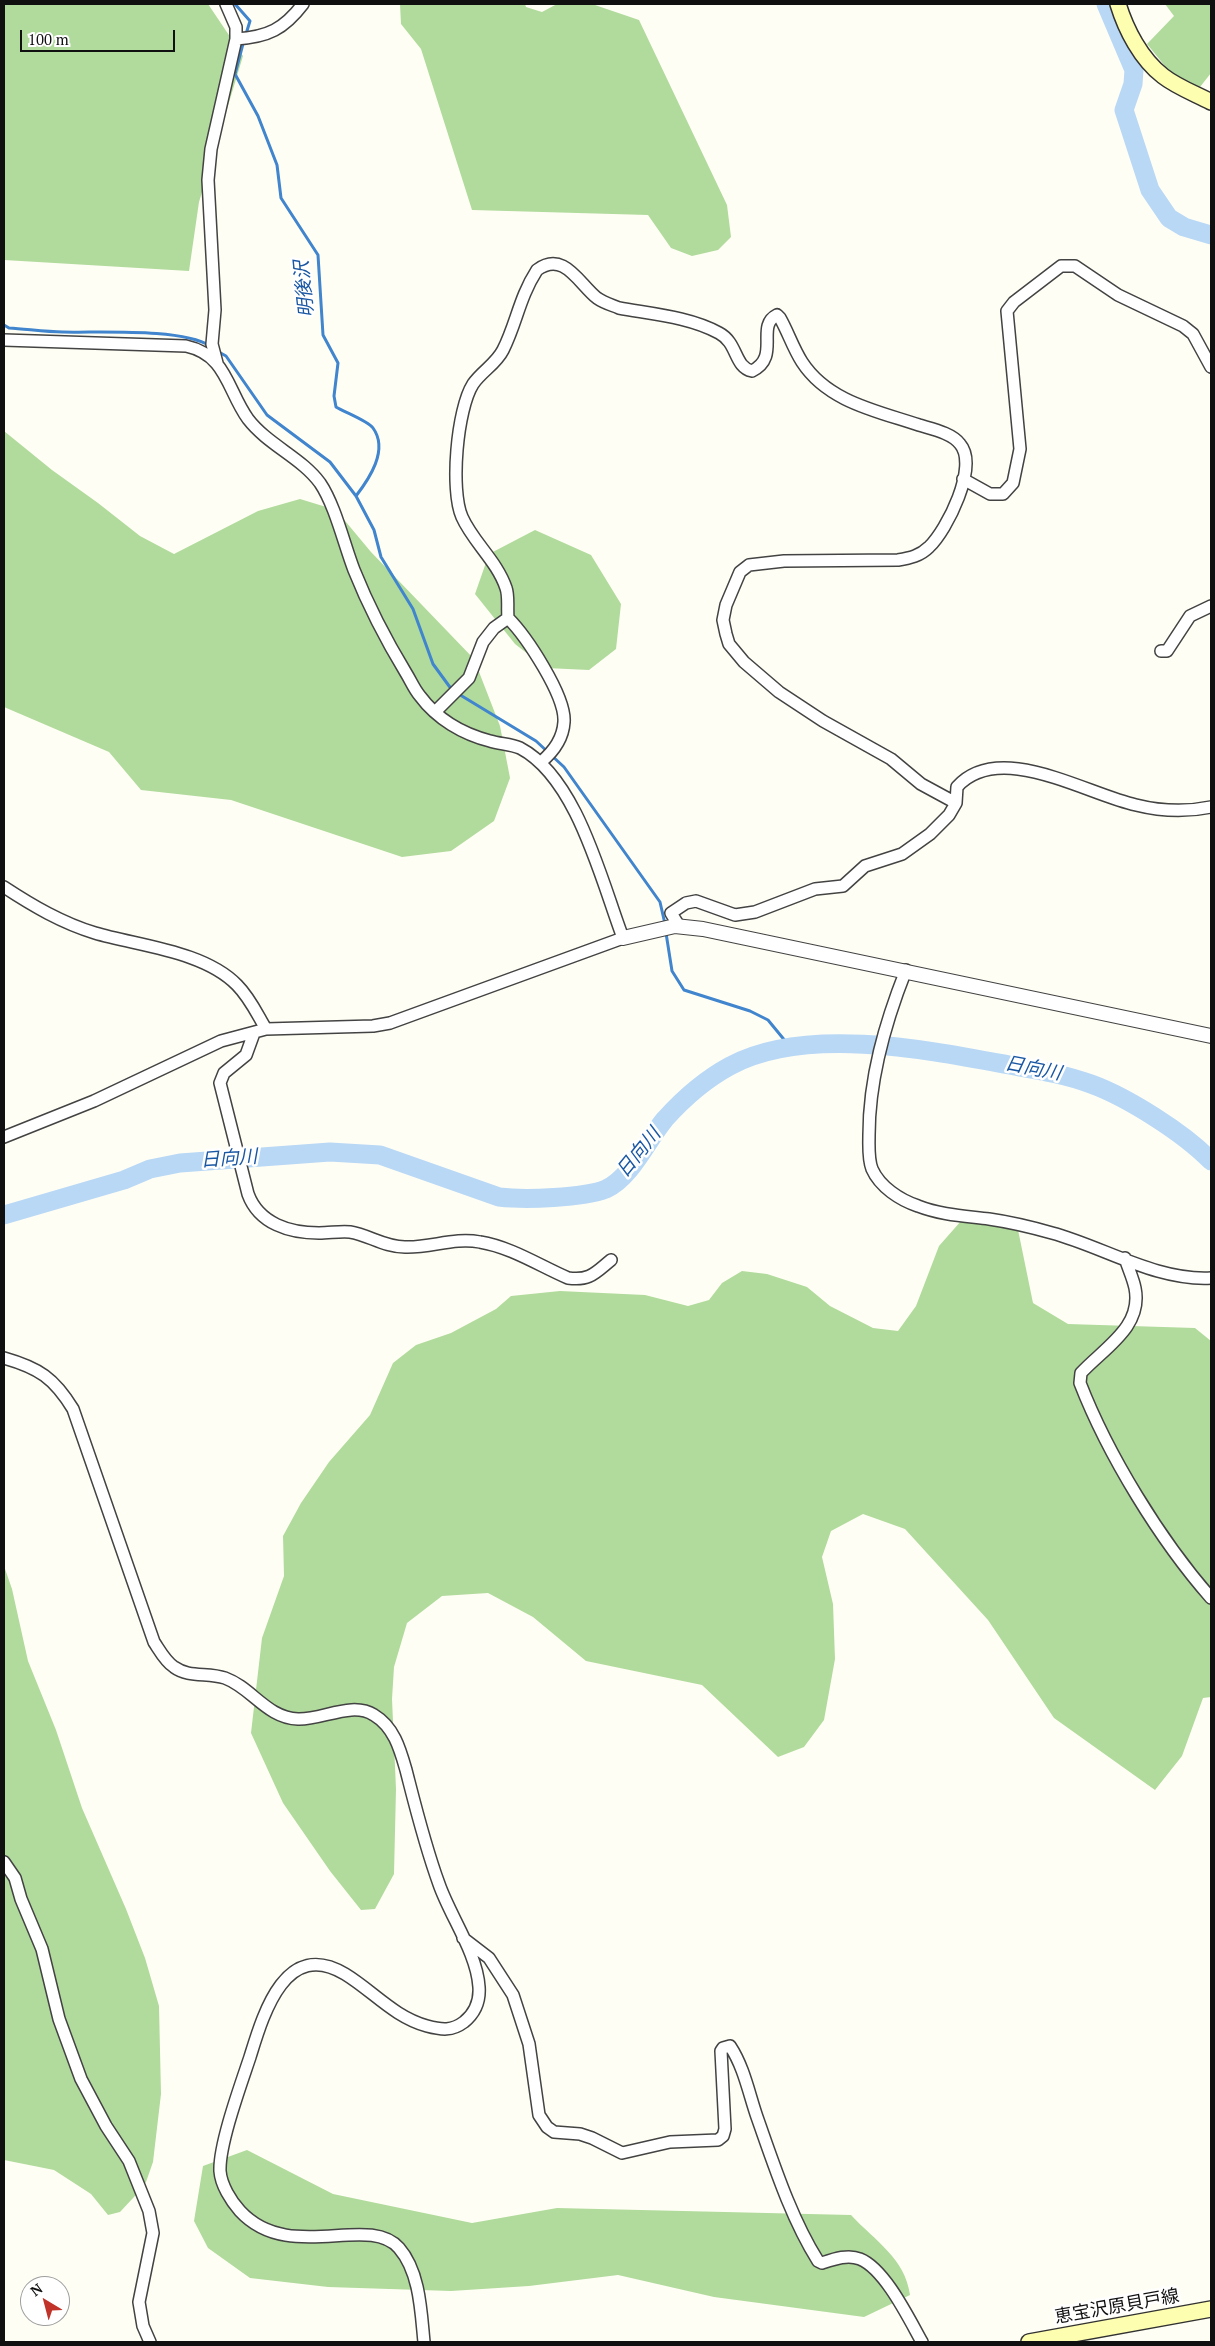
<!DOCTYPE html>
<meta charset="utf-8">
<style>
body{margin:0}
#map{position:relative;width:1215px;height:2346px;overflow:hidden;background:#fffef4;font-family:"PT Serif",serif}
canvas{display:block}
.frame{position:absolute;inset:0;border:5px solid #101010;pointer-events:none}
.north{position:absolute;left:20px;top:2276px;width:50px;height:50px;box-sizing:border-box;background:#fff;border:1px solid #9f9f9f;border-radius:50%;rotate:323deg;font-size:14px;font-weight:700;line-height:20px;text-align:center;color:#101010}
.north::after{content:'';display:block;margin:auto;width:18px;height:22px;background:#c13228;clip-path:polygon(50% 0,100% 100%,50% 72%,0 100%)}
.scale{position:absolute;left:20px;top:30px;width:155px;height:22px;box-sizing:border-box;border:2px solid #101010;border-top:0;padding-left:6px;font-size:15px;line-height:18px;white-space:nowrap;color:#101010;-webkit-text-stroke:4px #fff;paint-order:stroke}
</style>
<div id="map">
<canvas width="1215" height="2346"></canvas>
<div class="frame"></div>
<div class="north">N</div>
<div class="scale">100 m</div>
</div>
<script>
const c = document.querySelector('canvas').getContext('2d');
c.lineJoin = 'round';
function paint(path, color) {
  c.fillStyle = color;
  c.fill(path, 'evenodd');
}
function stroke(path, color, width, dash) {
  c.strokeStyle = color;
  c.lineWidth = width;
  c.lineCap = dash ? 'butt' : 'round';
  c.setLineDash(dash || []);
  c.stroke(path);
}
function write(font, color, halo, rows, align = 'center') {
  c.font = font + ' "PT Serif","Noto Sans JP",serif';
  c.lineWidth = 5;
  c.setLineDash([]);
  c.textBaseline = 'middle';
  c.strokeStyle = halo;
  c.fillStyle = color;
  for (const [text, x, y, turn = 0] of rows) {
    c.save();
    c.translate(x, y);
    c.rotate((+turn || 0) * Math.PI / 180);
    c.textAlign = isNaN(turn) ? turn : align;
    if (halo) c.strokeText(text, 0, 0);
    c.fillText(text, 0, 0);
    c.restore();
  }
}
const forest = new Path2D(`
 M4,4H208L243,56L199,202L189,271L4,260Z
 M400,4H525L526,7L542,12L557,4H592L639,20L727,205L731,237L718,250L692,256L671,248L648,215L472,210L421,49L401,24Z
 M1165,4H1211V73L1200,87L1173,76L1147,44L1174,16Z
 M4,431L52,470L98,503L140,536L174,554L258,511L300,499L336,510L371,552L474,659L500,726L510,778L494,821L451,851L402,857L231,800L141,790L109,752L4,707Z
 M535,530L591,555L621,604L616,649L589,670L546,668L515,644L475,594L489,554Z
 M1016,1220L1033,1303L1068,1324L1195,1328L1211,1341V1697L1203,1698L1182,1756L1155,1790L1054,1718L988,1620L905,1529L863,1514L831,1531L822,1557L833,1604L835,1659L824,1720L804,1747L778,1757L702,1685L586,1661L533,1617L488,1593L442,1596L407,1623L394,1667L392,1699L396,1789L394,1874L375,1909L361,1910L330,1871L283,1803L251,1733L262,1638L284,1576L283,1536L301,1503L329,1462L370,1415L393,1363L416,1345L451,1333L496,1309L511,1296L560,1291L645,1295L688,1306L709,1300L722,1283L742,1271L767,1274L807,1287L830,1306L873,1328L898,1331L916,1306L939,1246L961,1221Z
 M4,1566L12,1589L28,1661L56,1730L82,1808L126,1909L145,1958L159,2006L161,2094L153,2162L146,2182L134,2197L120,2212L108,2215L91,2194L54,2170L4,2160Z
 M247,2150L333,2194L472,2223L557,2208L851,2215C875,2241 905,2258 910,2295L864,2317L714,2297L618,2275L529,2286L451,2291L328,2287L250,2278L208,2248L194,2221L203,2166Z`);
const stream = new Path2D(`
 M235,4L250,21L246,34
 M244,40L235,74L258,116L277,165L281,198L318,255L323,335L338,363L334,396L336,407C344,412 368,421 373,428C389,450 369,479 356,496
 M4,325L9,328C27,329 45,332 63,332C98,333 182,328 210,346
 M217,351L226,356L267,415L330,462L356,496L374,530L381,557L413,609L433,664L452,690L536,741L564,767L660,902L665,924
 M666,933L672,971L684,990L750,1011L768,1020L791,1048`);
const river = new Path2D(`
 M1106,4L1134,70L1133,84L1124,110L1150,190L1169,218L1184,227L1211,235
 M4,1215L124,1180L150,1169L180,1163L330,1152L380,1155L499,1197C525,1200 583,1198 606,1189C631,1178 648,1139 665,1119C683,1099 706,1079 730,1066C805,1025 929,1050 1009,1065C1037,1070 1064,1074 1091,1084C1127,1097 1184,1133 1211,1161`);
const minor = new Path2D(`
 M236,39C268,37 284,29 303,4
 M4,340L186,346C227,355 227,390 248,419C268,445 302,458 320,483C335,505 344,544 354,570C368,605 386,640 406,673C411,681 414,689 420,696C437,719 463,734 490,741C500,744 511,744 520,748C577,778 601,880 623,938L390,1023L373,1026L266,1029L221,1041L94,1101L4,1137
 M217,363L212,344L215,310L208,180L211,149L236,39V27L226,4
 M963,479L990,494H1003L1013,483L1020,449L1007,311L1014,302L1061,266H1075L1118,295L1183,326L1193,334L1211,367
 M1161,651H1167L1190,616L1211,606
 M435,712L469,678L483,642L494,628L508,618
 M541,762C553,752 563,739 564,722C566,696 526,636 508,618C507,608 509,596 506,588C497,561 473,542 462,517C450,490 457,409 473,384C482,371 496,364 503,350C517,322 519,298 537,270C564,250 579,284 597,298C604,303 612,305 619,308C652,314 690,317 719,333C738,343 734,367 752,371C781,357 755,326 777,315L780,318C788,332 793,348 802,362C828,402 877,411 919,425C932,429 952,433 960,444C979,466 947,530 929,547C920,556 910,558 898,560L784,561L749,565L740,572L726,605L723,620L726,634L729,644L744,662L779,692L823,721L891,759L921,784L956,803
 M4,887C33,906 62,923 95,933C139,946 204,951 237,985C250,998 257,1014 266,1029
 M679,926L671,913L686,903L696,901L735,915L755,912L815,889L843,886L865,866L902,854L930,834L949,815L956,803L957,787C999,740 1086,794 1136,805C1160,811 1187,812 1211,807
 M906,970C885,1023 869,1078 869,1135C869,1146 868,1159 872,1169C880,1187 900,1200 918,1206C941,1215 965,1216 989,1219C1010,1222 1031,1227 1052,1233C1104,1247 1156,1281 1211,1278
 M254,1033L246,1055L224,1073L220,1083L248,1194C259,1224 290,1233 319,1233C330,1233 340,1231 350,1232C369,1235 384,1247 405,1247C431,1248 454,1237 480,1242C511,1247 540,1266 568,1278C590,1281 595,1273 611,1260
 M1125,1258C1128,1268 1133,1278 1135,1288C1143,1327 1104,1348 1081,1373L1080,1383C1108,1455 1160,1540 1211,1598
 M4,1358C39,1368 54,1378 73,1409L154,1642C160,1651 165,1661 174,1667C189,1678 208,1672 225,1678C252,1688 267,1718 298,1719C322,1720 352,1701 374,1715C394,1727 400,1749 406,1770C416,1809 425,1846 439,1884C450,1916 477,1953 479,1987C480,2001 475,2013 464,2022C452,2031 442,2030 427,2026C394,2017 373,1991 345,1974C285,1938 263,2015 250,2057C241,2084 219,2144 220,2171C221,2185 231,2201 240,2211C289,2264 368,2213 399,2248C420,2272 421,2312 424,2342
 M4,1862L15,1878L21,1899L42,1949L59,2019L81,2079L106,2126L129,2161L149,2211L153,2233L139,2302L143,2326L150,2342
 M463,1938L489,1958L513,1995L529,2044L539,2115L547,2127L554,2132L580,2134L592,2138L622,2153L670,2142L718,2140L723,2136L725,2129L721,2051L723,2048L730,2046C744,2067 749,2094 757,2117C774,2165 791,2218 818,2261L822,2263C834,2259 848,2254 860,2259C885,2269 909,2319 922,2342`);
const tertiary = new Path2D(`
 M623,938L675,926L703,929L1211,1036`);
const secondary = new Path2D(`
 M1118,4C1126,30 1141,59 1163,76C1177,87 1196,94 1211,102
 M1029,2342L1211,2309`);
const streetNames = [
 ["恵宝沢原貝戸線",1117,2307,-10]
];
const waterNames = [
 ["明後沢",305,289,-96],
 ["日向川",1033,1069,11],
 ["日向川",639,1153,-51],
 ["日向川",229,1159,-4]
];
paint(forest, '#b1db9c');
stroke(stream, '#4085cd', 3);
stroke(river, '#b9d8f6', 19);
stroke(minor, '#434343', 14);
stroke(tertiary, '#434343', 16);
stroke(secondary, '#323232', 18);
stroke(minor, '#fff', 11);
stroke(tertiary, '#fff', 14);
stroke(secondary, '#fefeb0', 15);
write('18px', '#101010', '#fff', streetNames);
write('italic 19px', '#1957a3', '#fff', waterNames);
</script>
